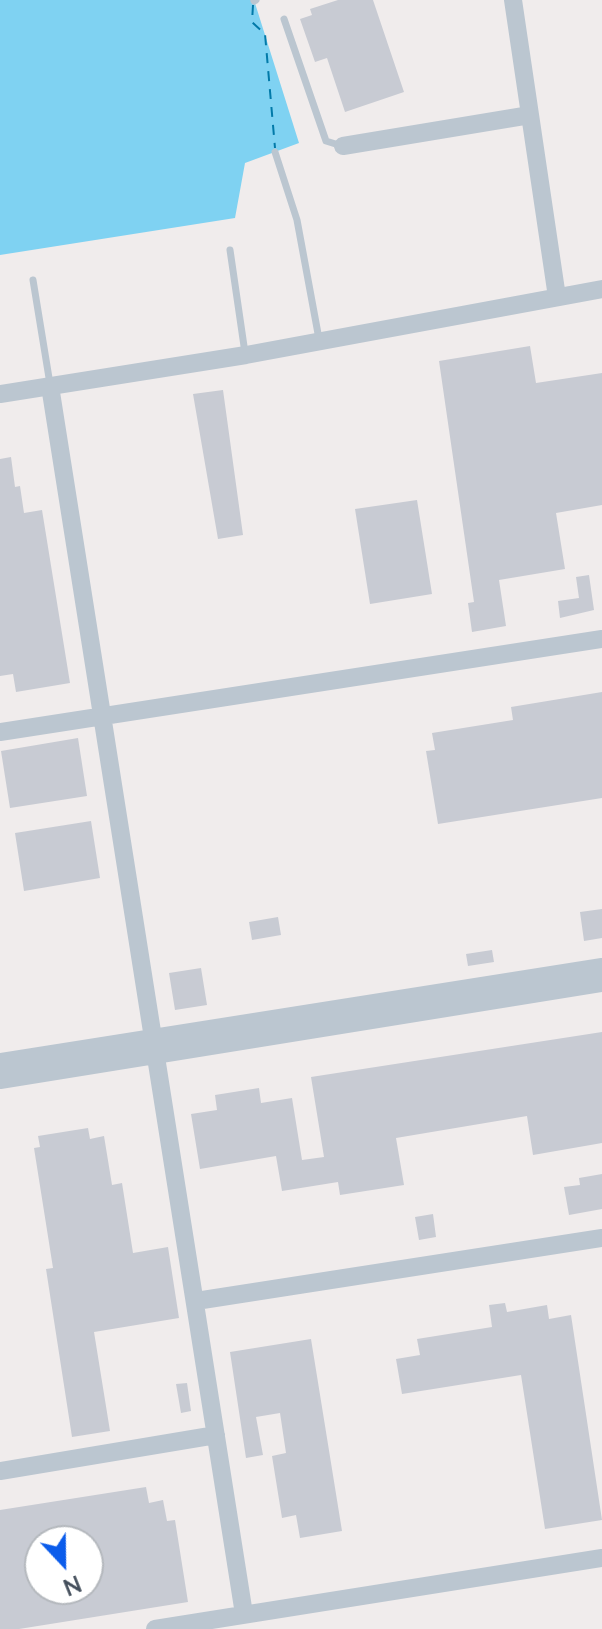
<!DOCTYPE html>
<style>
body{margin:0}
#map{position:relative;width:602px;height:1629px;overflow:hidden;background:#f0ecec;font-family:Lato,sans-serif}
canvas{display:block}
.north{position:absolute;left:24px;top:1525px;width:80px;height:80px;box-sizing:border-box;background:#fff;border:2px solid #b4b8bd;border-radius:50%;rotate:158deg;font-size:22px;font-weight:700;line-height:32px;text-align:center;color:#434e5b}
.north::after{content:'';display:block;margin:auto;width:28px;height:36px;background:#0b5ceb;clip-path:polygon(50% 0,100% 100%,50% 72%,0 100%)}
</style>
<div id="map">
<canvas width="602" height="1629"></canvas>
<div class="north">N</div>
</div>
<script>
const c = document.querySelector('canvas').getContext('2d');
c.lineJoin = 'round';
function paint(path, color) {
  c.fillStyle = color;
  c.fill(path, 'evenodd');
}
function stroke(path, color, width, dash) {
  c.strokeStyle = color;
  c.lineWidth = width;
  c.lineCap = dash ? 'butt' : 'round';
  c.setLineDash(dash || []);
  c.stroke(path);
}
const water = new Path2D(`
 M0,0H254L299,143L245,163L235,218L0,255Z`);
const ferry = new Path2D(`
 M253,5L252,22L265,34L275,148`);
const building = new Path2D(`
 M338,0H373L404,92L345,112L327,58L315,62L300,19L312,15L310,9Z
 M530,346L536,383L602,373V505L556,513L565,569L499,580L506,626L472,632L468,603L474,602L439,361Z
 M223,390L243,535L218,539L193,394Z
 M11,457L15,487L20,486L24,513L42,510L70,683L16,692L13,674L0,676V459Z
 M417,500L432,594L370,604L355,509Z
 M589,575L594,610L560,618L558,601L579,598L576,577Z
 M602,692V798L438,824L426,751L435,750L432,733L513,720L511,707Z
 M78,738L87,796L10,808L1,751Z
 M91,821L100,878L24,891L15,833Z
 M602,909V938L584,941L580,912Z
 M278,917L281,935L252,940L249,922Z
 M492,950L494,962L468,966L466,954Z
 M201,968L207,1005L175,1010L169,973Z
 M602,1032V1143L533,1155L527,1116L396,1138L404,1185L340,1195L338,1182L282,1191L276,1156L200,1169L191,1114L217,1110L215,1095L259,1088L261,1103L292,1098L302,1160L324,1157L311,1077Z
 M88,1128L90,1139L104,1136L112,1185L122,1183L133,1253L168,1247L179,1318L94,1332L110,1431L72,1437L46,1269L53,1268L34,1148L40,1147L38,1136Z
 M602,1174V1209L569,1215L564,1187L580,1185L579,1178Z
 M433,1214L436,1237L419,1240L415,1217Z
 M505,1303L507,1312L547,1305L549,1319L571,1315L602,1520L545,1529L521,1375L402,1394L396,1359L420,1355L417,1339L492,1327L489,1305Z
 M311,1339L342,1531L300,1538L296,1515L282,1518L272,1456L286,1453L280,1413L256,1417L263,1455L246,1458L230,1352Z
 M187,1383L191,1411L181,1413L176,1384Z
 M146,1487L149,1503L163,1500L167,1521L175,1520L188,1602L19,1629H0V1510ZM40,1541H88V1589H40Z`);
const service = new Path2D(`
 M254,1L256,0
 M284,19L326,141L342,146
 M275,152L297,220L319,339
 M230,250L245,353
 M33,280L50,384`);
const tertiary = new Path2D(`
 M513,0L557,297
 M343,146L530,115
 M50,386L244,1614
 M0,394L246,355L602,289
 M0,732L602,639
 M0,1062L602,967
 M0,1080L602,983
 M196,1301L602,1238
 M0,1471L216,1435
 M155,1629L602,1558`);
paint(water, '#7fd2f2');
stroke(ferry, '#027aa9', 2, [10, 8]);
paint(building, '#c8cbd3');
stroke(service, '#bbc6d0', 7);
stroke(tertiary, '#bbc6d0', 18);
</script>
